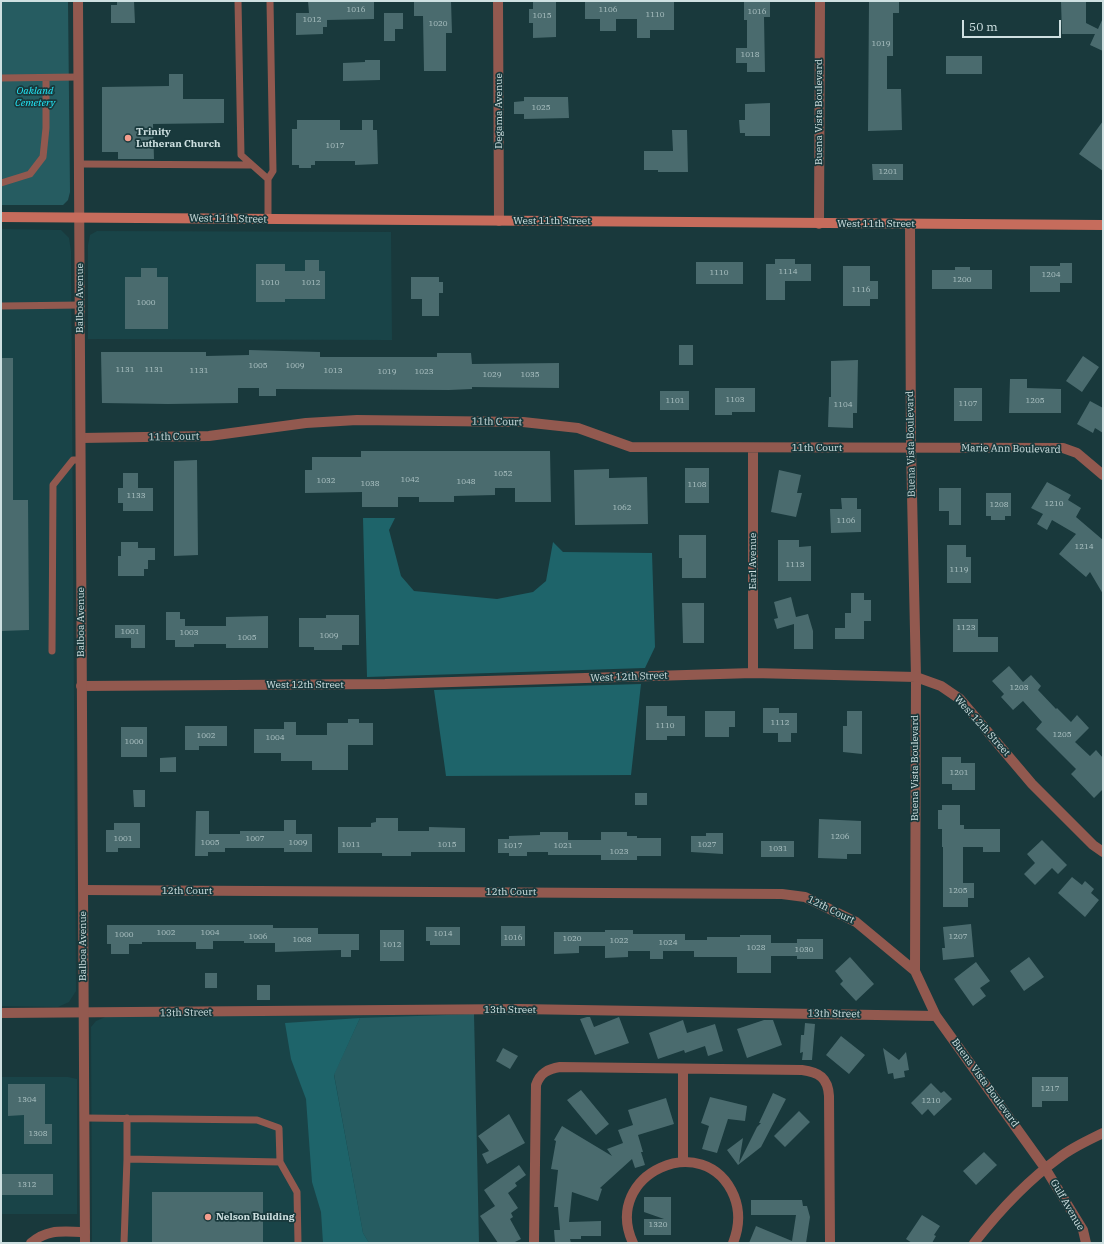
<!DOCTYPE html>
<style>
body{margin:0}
#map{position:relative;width:1104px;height:1244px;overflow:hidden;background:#19393c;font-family:"IBM Plex Serif",serif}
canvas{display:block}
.frame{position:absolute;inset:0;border:2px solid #cee0e1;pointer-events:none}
.scale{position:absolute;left:962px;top:20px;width:99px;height:18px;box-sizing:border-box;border:2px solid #cee0e1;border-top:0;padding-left:5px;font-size:12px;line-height:14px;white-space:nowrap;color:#cee0e1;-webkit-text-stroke:3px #19393c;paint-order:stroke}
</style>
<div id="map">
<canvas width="1104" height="1244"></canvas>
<div class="frame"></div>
<div class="scale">50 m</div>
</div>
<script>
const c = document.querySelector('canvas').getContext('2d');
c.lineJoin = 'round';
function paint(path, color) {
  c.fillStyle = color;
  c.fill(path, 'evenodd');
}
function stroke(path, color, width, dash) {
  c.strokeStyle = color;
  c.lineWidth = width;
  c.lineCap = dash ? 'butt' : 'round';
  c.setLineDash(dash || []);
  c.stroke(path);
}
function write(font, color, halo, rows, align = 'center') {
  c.font = font + ' "IBM Plex Serif",serif';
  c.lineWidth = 3.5;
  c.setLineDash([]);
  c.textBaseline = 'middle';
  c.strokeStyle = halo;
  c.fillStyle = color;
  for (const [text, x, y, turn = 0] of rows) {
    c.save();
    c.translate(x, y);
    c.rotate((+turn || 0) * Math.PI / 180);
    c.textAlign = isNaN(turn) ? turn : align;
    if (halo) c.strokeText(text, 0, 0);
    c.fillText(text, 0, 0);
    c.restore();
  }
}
const built = new Path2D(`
 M1,229L61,230L69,238L71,251L76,991L69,1002L58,1007L1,1006Z
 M97,231L391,232L392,340L88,339V245L90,235Z
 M474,1014L476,1243H92L91,1027L96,1021L110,1015L302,1016Z
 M1,1077H68L77,1079V1214H1Z`);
const green = new Path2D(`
 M1,1H68L70,192L68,200L63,205H1Z
 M474,1014L479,1243H369L363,1233L334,1074L360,1018Z`);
const forest = new Path2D(`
 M363,518H395L389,530L401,576L414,591L497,599L533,592L546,581L553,542L563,552L652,553L655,647L645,668L367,677Z
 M641,684L631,775L446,776L434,690Z
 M360,1018L334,1075L363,1233L369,1243H323L321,1212L312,1182L306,1099L291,1059L285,1023Z`);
const building = new Path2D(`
 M117,1H134L135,23H111V5H117Z
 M308,1H374V19L327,20V27H323V34L296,35V13H309Z
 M414,1H451L452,33H446V71H424L423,16H414Z
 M533,1H556V37L533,38V23H529V9H533Z
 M585,1H674V30H650V38H637V19H616V31H600V19H585Z
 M744,1H770V17H764L765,72H747V63H736V48H747V20H744Z
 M869,1H899V13H893V56H887V89H901L902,130L868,131Z
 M1061,1H1086V23L1098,29L1103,18V51L1090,45L1095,34H1062Z
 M384,13H403V29H395V41H384Z
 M946,56H982V74H946Z
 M365,60H380V80L343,81V63L365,62Z
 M169,74H183V99H224V123L153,124L154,159H118V152H102V87L169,86Z
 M524,97H568L569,118L524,119V114H514V102L524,101Z
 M770,103V136H745V133H740L739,120H745V104Z
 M297,120H340V130H362V120H373V130H377L378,164L355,165V161H315V165H311V168H299V165H292V129H297Z
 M1103,121V171L1079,154Z
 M672,130H687L688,172H658V170H644V151H673Z
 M872,164H903V180H873Z
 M775,259H795V264H811V281H785V300H766V264H775Z
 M305,260H319V271H325V299H285V302H256V264H285V271H305Z
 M696,262H743V284H696Z
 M1060,263H1072V283H1060V292H1030V266H1060Z
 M843,266H870V281H878V299H870V306H843Z
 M955,267H970V270H992V289H932V270H955Z
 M141,268H157V277H168V329H125V277H141Z
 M411,277H439V282H443V293H439V316H422V299H411Z
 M679,345H693V365H679Z
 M249,350L320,352V357H437V353H471L472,364L559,363V388L472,387V389L449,390L276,389V396H259V388H238V403L168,404L102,403L101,352H206V356L249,355Z
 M1083,356L1099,367L1082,392L1066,381Z
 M1,358H13V500H28L29,630L1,631Z
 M858,360L857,413H853V428L828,427L829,397H831V361Z
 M1010,379H1027V388L1061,389V413H1009Z
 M715,388H755V412H732V415H715Z
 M954,388H982V421H954Z
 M660,391H689V410H660Z
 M1090,401L1103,408V433L1095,428L1093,433L1077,424Z
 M361,451H550L551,502H515V488H495V495L454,496V502H419V497H398V507H362V492L305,493V470H312V457H361Z
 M197,460L198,555L174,556V461Z
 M685,468H709V503H685Z
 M609,469V478L647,477L648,524L575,525L574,470Z
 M779,470L801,475L797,493H802L796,517L771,512Z
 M123,473H138V488H153V511H123V503H118V488H123Z
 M1047,482L1071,495L1068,500L1081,508L1076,517L1103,540V594L1090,572L1086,577L1059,554L1076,534L1052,520L1047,530L1037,524L1043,514L1031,508Z
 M939,488H961V525H949V511H939Z
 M986,493H1011V516H1005V520H991V516H986Z
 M841,498H857V509H861V532L831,533L830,509H842Z
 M679,535H706V578H682V558H679Z
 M778,540H799V547L811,546V581H778Z
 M121,542H138V548H155V560H148V569H144V576H118V556H121Z
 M947,545H966V557H971V583H947Z
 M851,593H864V600H871V621H864V639H835V628H845V613H851Z
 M791,597L796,617L808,614L813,631V649H794V624L777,629L774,619L778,618L774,602Z
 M682,603H704V643H683Z
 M166,612H180V619H185V626H226V617L268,616V648H226V644H194V647H175V640H166Z
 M326,615H359V645H342V650H314V647H299V618H326Z
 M953,619H978V637H998V652H953Z
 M115,625H145V648H131V638H115Z
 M1009,666L1023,682L1031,675L1041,686L1038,690L1056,709L1057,708L1071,722L1077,715L1089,728L1075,742L1090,756L1096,750L1103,758V789L1094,798L1071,774L1076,769L1036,729L1042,722L1023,701L1013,710L1001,697L1004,694L992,681Z
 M646,706H667V716H685V736H667V740H646Z
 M763,708H779V713H797V733H791V742H778V733H763Z
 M705,711H735V727H729V737H705Z
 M847,711H862V754L843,752V726H847Z
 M348,719H359V723H373V745H348V770H312V761H281V753H254V729H284V722H296V735H327V723H348Z
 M185,726H227V746H199V750H185Z
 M121,727H147V757H121Z
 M176,757V772H160V758Z
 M942,757H961V763H975V790H952V784H942Z
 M133,790H145V807H134Z
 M635,793H647V805H635Z
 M942,805H960V825H964V829H1000V852H983V847H963V883H974V898H968V907H943V847H942V829H938V810H942Z
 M196,811H209V834H240V831H284V820H296V834H312V852H284V848H225V852H208V856H195Z
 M376,818H398V831H429V827L465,828V852H411V856H382V853H338V827H371V823L376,822Z
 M819,819L861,821V854H847V859L818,858Z
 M114,823H140V848H118V852H106V830H114Z
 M540,832H568V840H601V832H627V836H637V838H661V856H637V860H601V855H548V852H527V856H509V853H498V839H509V836L540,835Z
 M706,833H723V854L691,852V836H706Z
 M1042,840L1067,865L1058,874L1052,868L1035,885L1024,874L1035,863L1027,854Z
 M761,841H794V857H761Z
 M1072,877L1082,885L1085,881L1094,889L1091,893L1099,900L1085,917L1058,893Z
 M971,924L974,957L943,960L942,948H945L943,927Z
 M107,925H273V928H318V934H359V950H351V957H341V950L275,952V943H244V941H213V949H196V942H142V944H129V954H111V944H107Z
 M501,926H525V946H501Z
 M426,927H460V945H430V941H426Z
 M380,930H404V961H380Z
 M605,930H633V934H685V940H707V937H740V935H771V943H797V939H823V959H797V956H771V973H737V957H694V951H663V959H650V951H628V957L605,958V946H579V953L554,954V932H605Z
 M850,957L874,984L856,1001L840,984L843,981L835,971Z
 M1029,957L1044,977L1024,991L1010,971Z
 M976,962L990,981L980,988L986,996L973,1006L954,979Z
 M205,973H217V988H205Z
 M257,985H270V1000H257Z
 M587,1017H590L594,1027L619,1017L629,1043L595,1055L580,1019Z
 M683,1020L687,1033L715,1024L723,1051L708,1056L705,1046L685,1053L684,1050L658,1059L649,1033Z
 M764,1020H773L782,1045L747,1058L737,1029Z
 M805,1023L815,1024L812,1060H802L803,1052L800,1053L801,1035H804Z
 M841,1036L865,1055L849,1074L826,1055Z
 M503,1048L518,1056L510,1069L496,1061Z
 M883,1048L899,1060L906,1052L909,1070L904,1071L905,1077L894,1079L893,1073L888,1074Z
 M1032,1077H1068V1101H1042V1107H1032Z
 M931,1083L941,1093L944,1091L952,1099L934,1116L928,1109L922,1115L911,1103Z
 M8,1084H45V1124H52V1144H24V1115L8,1116Z
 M581,1090L609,1124L596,1135L567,1100Z
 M773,1093L786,1099L761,1147L738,1165L727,1150L743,1138L739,1163L757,1127L761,1123H759Z
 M710,1097L747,1106L745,1121L728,1119L717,1153L702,1149L709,1126L701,1123Z
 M666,1098L674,1124L638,1135L643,1152H641L645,1165L635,1168L632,1159L600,1188L602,1189L598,1201L572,1192L569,1222L601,1221V1236H581V1239H570L571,1243H555L554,1230H560L558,1207H554L558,1170L551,1169L556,1141L554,1140L562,1126L612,1156L607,1149L623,1143L618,1130L633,1125L628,1110Z
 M799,1111L810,1122L785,1147L774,1136Z
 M509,1114L525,1143L487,1164L482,1154L489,1151L478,1136Z
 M984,1152L997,1165L976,1185L963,1171Z
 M519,1165L526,1175L515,1183L517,1186L508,1193L518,1208L511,1213L513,1217L510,1219L521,1239L513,1243H498L480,1216L495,1206L484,1190Z
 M1,1174H53V1195H1Z
 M152,1192H263V1243H152Z
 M644,1197H671V1235H644V1219H664L644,1212Z
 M751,1200H802L803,1206H807L810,1217L806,1243H749L756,1226L792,1241L796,1215H751Z
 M922,1215L940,1226L934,1235L936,1236L932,1243H912L906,1239Z`);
const service = new Path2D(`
 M238,1L241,155L268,179
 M1,78L78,77
 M80,164L252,165
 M1,183L30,174L43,157L46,128V78
 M268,219V179L273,171L270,1
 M1,306L81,305
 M52,651L53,485L73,460H81
 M85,1118L257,1120L279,1128L280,1162
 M127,1159V1118
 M124,1243L127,1159L280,1162L297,1192L298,1243`);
const minor = new Path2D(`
 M498,1L499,221
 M819,224L820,1
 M910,224L911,448L916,677L915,971L936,1016L1045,1168L1083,1230L1086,1243
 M81,438L209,436L306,423L357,420L523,422L578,428L631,447L1063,448L1077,453L1103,475
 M753,449V673
 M81,686L385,684L753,673L916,677L941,686L960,699L1032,784L1093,845L1103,852
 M83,890L782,894L805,897L856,922L915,971
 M1,1013L520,1009L936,1016
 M683,1162V1069
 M31,1243C48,1228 64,1232 85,1232
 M534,1243L536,1085C540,1073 548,1069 560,1067L802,1070C819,1072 828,1078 829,1096L830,1243
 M633,1243C601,1174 705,1127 734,1196C740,1211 739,1228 733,1243
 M974,1243C999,1211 1027,1181 1060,1157C1073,1147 1089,1140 1103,1133`);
const tertiary = new Path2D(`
 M78,1L85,1243`);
const secondary = new Path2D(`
 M1,217L1103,225`);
const markers = [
 [128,138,4,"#f49d8d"],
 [208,1217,4,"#f49d8d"]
];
const numberNames = [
 ["1016",356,10],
 ["1106",608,10],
 ["1016",757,12],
 ["1110",655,15],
 ["1015",542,16],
 ["1012",312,20],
 ["1020",438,24],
 ["1019",881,44],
 ["1018",750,55],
 ["1025",541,108],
 ["1017",335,146],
 ["1201",888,172],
 ["1114",788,272],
 ["1110",719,273],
 ["1204",1051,275],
 ["1200",962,280],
 ["1010",270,283],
 ["1012",311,283],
 ["1116",861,290],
 ["1000",146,303],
 ["1005",258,366],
 ["1009",295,366],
 ["1131",125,370],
 ["1131",154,370],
 ["1131",199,371],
 ["1013",333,371],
 ["1019",387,372],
 ["1023",424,372],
 ["1029",492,375],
 ["1035",530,375],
 ["1103",735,400],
 ["1101",675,401],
 ["1205",1035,401],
 ["1107",968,404],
 ["1104",843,405],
 ["1052",503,474],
 ["1042",410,480],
 ["1032",326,481],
 ["1048",466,482],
 ["1038",370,484],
 ["1108",697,485],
 ["1133",136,496],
 ["1210",1054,504],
 ["1208",999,505],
 ["1062",622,508],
 ["1106",846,521],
 ["1214",1084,547],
 ["1113",795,565],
 ["1119",959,570],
 ["1123",966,628],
 ["1001",130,632],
 ["1003",189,633],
 ["1009",329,636],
 ["1005",247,638],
 ["1203",1019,688],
 ["1112",780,723],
 ["1110",665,726],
 ["1205",1062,735],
 ["1002",206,736],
 ["1004",275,738],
 ["1000",134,742],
 ["1201",959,773],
 ["1206",840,837],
 ["1001",123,839],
 ["1007",255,839],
 ["1005",210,843],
 ["1009",298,843],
 ["1011",351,845],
 ["1015",447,845],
 ["1027",707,845],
 ["1017",513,846],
 ["1021",563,846],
 ["1031",778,849],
 ["1023",619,852],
 ["1205",958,891],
 ["1002",166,933],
 ["1004",210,933],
 ["1014",443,934],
 ["1000",124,935],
 ["1006",258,937],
 ["1207",958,937],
 ["1016",513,938],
 ["1020",572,939],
 ["1008",302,940],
 ["1022",619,941],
 ["1024",668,943],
 ["1012",392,945],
 ["1028",756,948],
 ["1030",804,950],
 ["1217",1050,1089],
 ["1304",27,1100],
 ["1210",931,1101],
 ["1308",38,1134],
 ["1312",27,1185],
 ["1320",658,1225]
];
const parkNames = [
 ["Oakland",35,91],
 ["Cemetery",35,103]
];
const streetNames = [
 ["Degama Avenue",499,111,-90],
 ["Buena Vista Boulevard",819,112,-90],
 ["West 11th Street",228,219,1],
 ["West 11th Street",552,221],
 ["West 11th Street",876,224],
 ["Balboa Avenue",80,298,-90],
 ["11th Court",497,422,1],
 ["11th Court",174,437,-1],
 ["Buena Vista Boulevard",911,444,-91],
 ["11th Court",817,448],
 ["Marie Ann Boulevard",1011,449,1],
 ["Earl Avenue",753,561,-90],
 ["Balboa Avenue",81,622,-90],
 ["West 12th Street",629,677,-2],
 ["West 12th Street",305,685],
 ["West 12th Street",982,726,48],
 ["Buena Vista Boulevard",915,768,-90],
 ["12th Court",187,891],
 ["12th Court",511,892],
 ["12th Court",831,910,26],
 ["Balboa Avenue",83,946,-90],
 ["13th Street",510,1010],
 ["13th Street",186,1013,-1],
 ["13th Street",834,1014,1],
 ["Buena Vista Boulevard",985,1083,54],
 ["Gulf Avenue",1067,1205,60]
];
const poiNames = [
 ["Trinity",136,132],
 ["Lutheran Church",136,144],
 ["Nelson Building",216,1217]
];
paint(built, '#194448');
paint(green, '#265c61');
paint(forest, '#1e646a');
paint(building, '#4a6b6e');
stroke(service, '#92594f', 7);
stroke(minor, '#92594f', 10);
stroke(tertiary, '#92594f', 10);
stroke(secondary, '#c66c5c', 10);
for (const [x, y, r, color] of markers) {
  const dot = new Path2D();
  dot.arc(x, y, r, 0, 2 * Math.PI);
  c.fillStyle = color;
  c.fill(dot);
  stroke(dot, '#19393c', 1.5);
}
write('8px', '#adc3c4', null, numberNames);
write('italic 10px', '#22ecfd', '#19393c', parkNames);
write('10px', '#cee0e1', '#19393c', streetNames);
write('bold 10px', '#cee0e1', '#19393c', poiNames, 'left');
</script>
